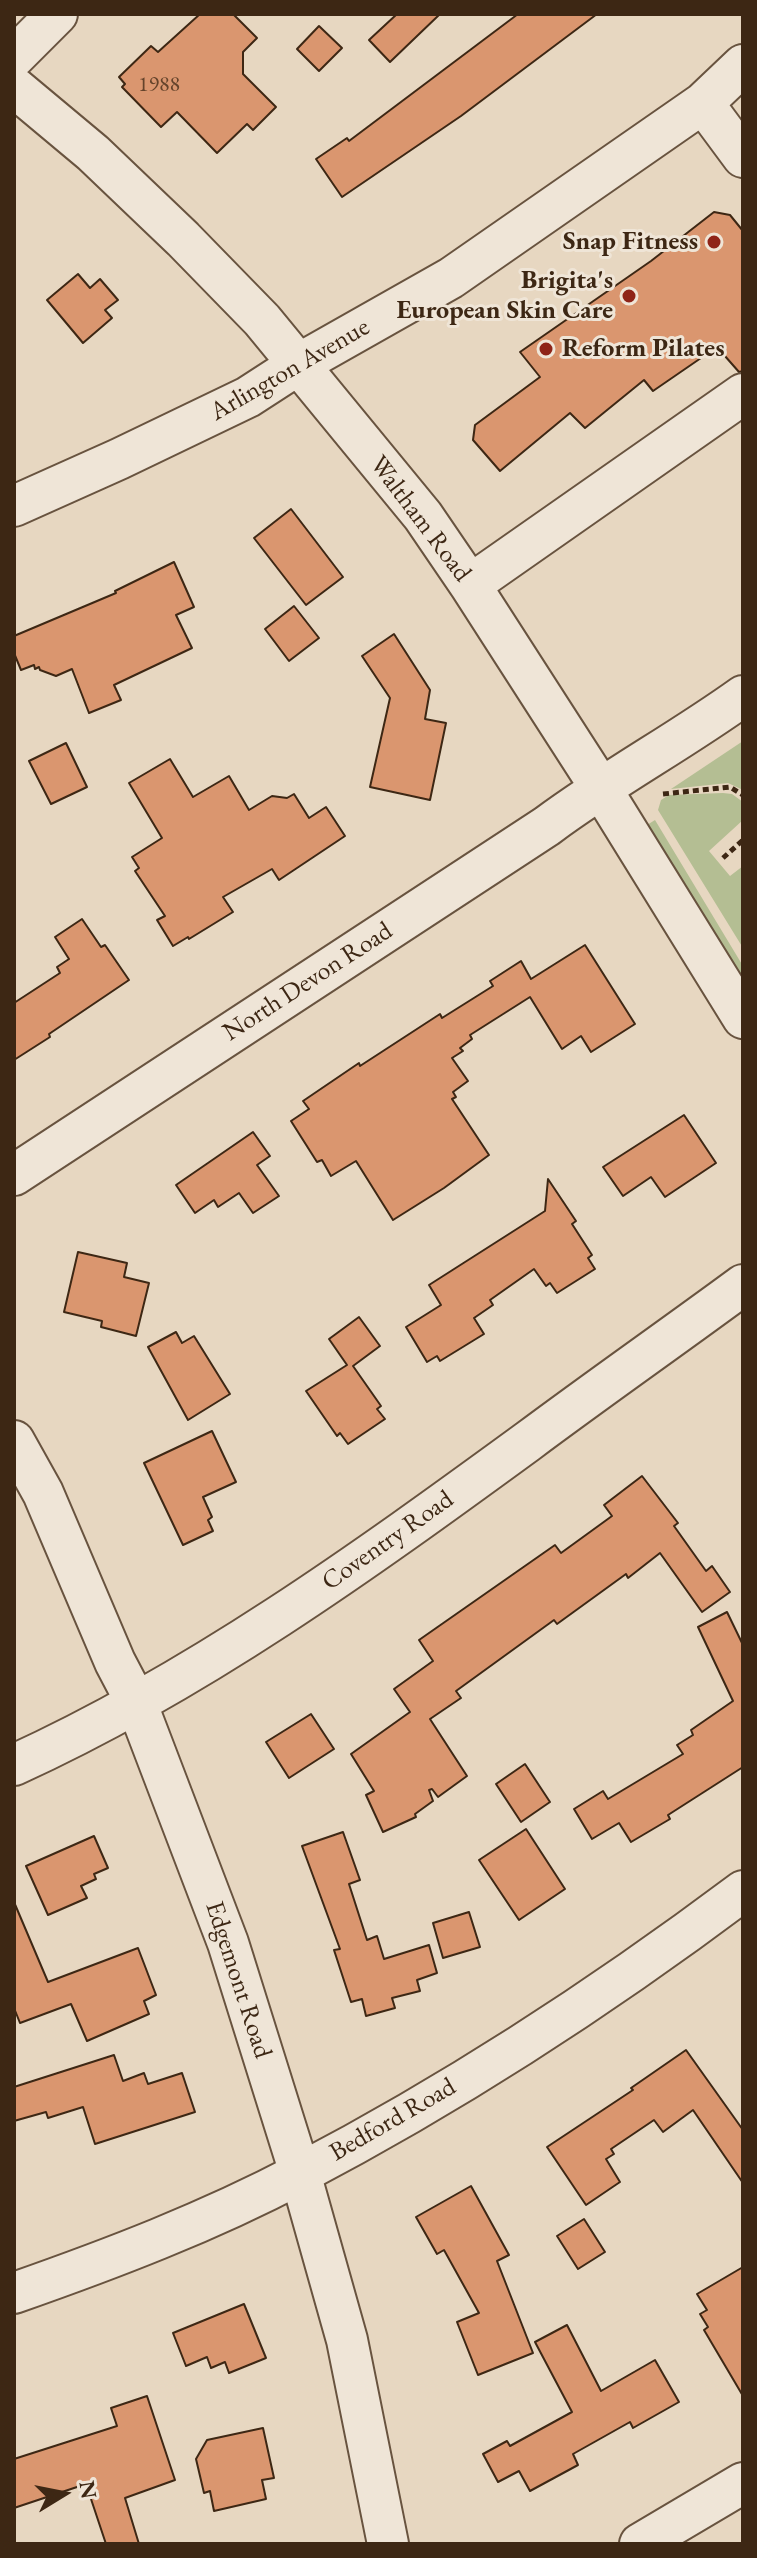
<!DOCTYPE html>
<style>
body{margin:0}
#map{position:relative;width:757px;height:2558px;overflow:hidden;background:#e7d7c1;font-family:"EB Garamond",serif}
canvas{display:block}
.frame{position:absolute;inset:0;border:16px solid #3d2714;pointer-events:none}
.north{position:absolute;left:24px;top:2454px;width:80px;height:80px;-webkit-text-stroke:6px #efe5d7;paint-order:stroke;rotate:80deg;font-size:22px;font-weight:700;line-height:32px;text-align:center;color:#3d2714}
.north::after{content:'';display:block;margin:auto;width:28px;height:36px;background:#3d2714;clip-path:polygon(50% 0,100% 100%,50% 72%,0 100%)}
</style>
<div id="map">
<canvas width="757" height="2558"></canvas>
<div class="frame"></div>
<div class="north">N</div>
</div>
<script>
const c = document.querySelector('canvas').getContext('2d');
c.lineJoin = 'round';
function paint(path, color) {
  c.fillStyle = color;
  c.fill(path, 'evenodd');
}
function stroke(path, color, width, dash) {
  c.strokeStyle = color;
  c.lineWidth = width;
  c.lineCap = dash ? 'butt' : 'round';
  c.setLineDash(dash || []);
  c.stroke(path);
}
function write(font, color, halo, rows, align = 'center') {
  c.font = font + ' "EB Garamond",serif';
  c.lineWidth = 6;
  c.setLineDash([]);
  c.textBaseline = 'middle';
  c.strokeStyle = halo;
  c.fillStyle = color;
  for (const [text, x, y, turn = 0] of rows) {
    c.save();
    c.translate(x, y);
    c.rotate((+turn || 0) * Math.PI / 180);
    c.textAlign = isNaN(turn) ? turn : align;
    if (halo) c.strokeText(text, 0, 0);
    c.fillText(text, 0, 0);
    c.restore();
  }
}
const green = new Path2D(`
 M743,741V790L728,783L671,789Z
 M723,793L732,794L743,802V820L709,851L730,876L743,866V948L658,810L661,800L669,795Z
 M655,820L743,966V982L647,825Z`);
const building = new Path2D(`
 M200,14H233L257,38L243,52V74L276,107L253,130L247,124L217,153L177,112L161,127L122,87L125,84L119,77L151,46L158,52Z
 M397,14H440L390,62L369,40Z
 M518,14H597L461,116L342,197L316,159L347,138L349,141Z
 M319,26L342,48L319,71L297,49Z
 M714,212L730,215L743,231V371L739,372L717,347L653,391L644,380L585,428L570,413L500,471L473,440L475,425L540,377L520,352L651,261Z
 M78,274L90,288L100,279L118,300L105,310L112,318L83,343L47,300Z
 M291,509L343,577L306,605L254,538Z
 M174,562L194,607L176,615L192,648L114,685L121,700L89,713L72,669L56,676L40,670L39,667L35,669L34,665L21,670L14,653V636L116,593L115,591Z
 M294,606L319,638L289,661L265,629Z
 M394,634L430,690L425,719L446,723L430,800L370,787L390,698L362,656Z
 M66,743L87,787L51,804L29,761Z
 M170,759L193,797L229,776L249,810L272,796L287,798L294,794L309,818L326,807L345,836L279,880L272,869L223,897L233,912L189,939L188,937L173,946L157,920L165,916L135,871L139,868L132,857L162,838L129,783Z
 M82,919L101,947L105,945L129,980L49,1034L50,1037L14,1060V1003L60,973L57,967L69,959L55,937Z
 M585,945L635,1024L591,1052L581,1036L562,1049L530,997L470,1035L472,1039L460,1048L463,1051L452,1058L468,1081L453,1092L456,1097L452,1099L489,1155L444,1188L393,1220L356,1161L331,1176L322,1160L317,1162L291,1121L309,1109L303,1101L359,1063L360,1066L440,1014L442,1018L493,986L490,981L521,961L531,979Z
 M684,1115L716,1163L665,1197L651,1177L623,1196L603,1167Z
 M253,1132L270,1156L257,1165L279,1196L253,1213L239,1193L218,1207L214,1200L195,1213L176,1185Z
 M548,1179L576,1221L572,1224L592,1255L588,1258L595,1269L557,1293L550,1283L546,1286L534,1269L490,1300L493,1305L474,1318L484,1334L440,1361L437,1356L427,1362L406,1327L441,1305L429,1285L545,1211Z
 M78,1252L127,1263L124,1277L149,1283L136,1336L101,1327L102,1321L64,1312Z
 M359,1317L380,1346L353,1366L381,1406L377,1409L385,1419L348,1444L340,1433L337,1436L306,1391L347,1365L329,1339Z
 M176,1332L182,1343L194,1336L230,1394L188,1420L148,1347Z
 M212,1431L236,1482L203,1497L212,1517L208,1520L213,1531L183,1545L144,1463Z
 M642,1476L678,1523L674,1526L706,1571L712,1566L730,1592L702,1612L660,1553L628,1578L626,1574L557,1624L554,1620L456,1691L461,1698L430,1719L467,1776L438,1797L432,1789L429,1790L433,1801L415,1814L416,1817L383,1832L366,1795L374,1791L351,1754L410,1712L394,1689L433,1661L419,1640L555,1545L561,1553L612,1516L604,1505Z
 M727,1612L743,1645V1767L668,1815L670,1819L631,1842L619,1823L592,1839L574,1809L603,1791L608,1799L683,1754L677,1745L693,1735L691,1730L733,1701L698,1627Z
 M311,1714L334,1749L289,1778L266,1742Z
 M525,1764L550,1802L521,1822L496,1784Z
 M526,1829L565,1889L519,1920L479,1860Z
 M343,1832L360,1880L349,1884L367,1940L377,1936L384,1959L429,1945L437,1973L417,1980L420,1991L392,1998L395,2008L366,2016L362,1999L351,2002L334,1950L340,1949L302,1846Z
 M94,1836L108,1868L94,1874L96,1879L81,1886L87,1898L48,1915L26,1866Z
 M14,1902L48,1982L138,1948L156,1995L144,2001L149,2014L87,2041L71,2004L20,2023L14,2008Z
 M469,1912L480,1947L443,1958L433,1923Z
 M686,2050L743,2130V2183L693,2110L663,2132L654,2120L611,2149L614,2154L606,2159L620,2182L586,2205L547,2147L633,2090L631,2088Z
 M114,2055L123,2081L144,2073L148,2084L182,2073L195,2112L95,2144L83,2107L48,2118L46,2112L14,2121V2087Z
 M471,2186L509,2255L497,2261L533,2353L478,2375L457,2322L479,2313L444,2250L437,2254L416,2217Z
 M584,2219L605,2252L578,2269L557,2236Z
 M743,2267V2396L704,2330L708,2327L700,2314L707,2310L697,2294Z
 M244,2304L266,2358L229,2373L225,2362L211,2368L207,2357L186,2366L173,2333Z
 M567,2325L601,2391L655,2360L679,2402L633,2428L630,2422L573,2454L578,2465L530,2491L519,2471L498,2482L483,2454L507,2441L510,2446L572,2412L535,2342Z
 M147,2396L175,2480L125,2498L139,2544H106L86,2484L14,2508V2459L117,2426L111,2408Z
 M263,2428L274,2478L262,2480L266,2499L214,2511L210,2491L204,2493L196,2459L207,2440Z`);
const path = new Path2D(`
 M663,794L730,787L743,795
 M723,858L743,840`);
const minor = new Path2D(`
 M14,57L57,14
 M14,87L93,153L183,239L262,320L423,516L470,585L600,787L743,1018
 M703,103L743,157
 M14,506L119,459L248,397L299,364L451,278L703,103L743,65
 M470,585L743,394
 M14,1175L547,826C610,779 679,742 743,696
 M14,1441L43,1493L115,1662L136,1702L228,1943L300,2173L347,2340L388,2544
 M14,1765C198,1681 364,1561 527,1442C598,1389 671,1338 743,1285
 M14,2293C111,2259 208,2222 299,2174C454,2093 603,1996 743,1891
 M640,2544L743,2483`);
const markers = [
 [714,242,8,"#8f2418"],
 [629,296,8,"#8f2418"],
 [546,349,8,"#8f2418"]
];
const numberNames = [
 ["1988",159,85]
];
const poiNames = [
 ["Snap Fitness",698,242],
 ["Brigita's",613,281],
 ["European Skin Care",613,311],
 ["Reform Pilates",562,349,"left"]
];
const streetNames = [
 ["Arlington Avenue",290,370,-30],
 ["Waltham Road",420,519,53],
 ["North Devon Road",308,982,-33],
 ["Coventry Road",388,1541,-35],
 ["Edgemont Road",238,1980,72],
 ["Bedford Road",393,2120,-30]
];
paint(green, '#b4be93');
paint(building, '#da966f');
stroke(building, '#3d2714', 2);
stroke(minor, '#68533f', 44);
stroke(path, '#3d2714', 5, [6, 4]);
stroke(minor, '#efe5d7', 40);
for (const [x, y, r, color] of markers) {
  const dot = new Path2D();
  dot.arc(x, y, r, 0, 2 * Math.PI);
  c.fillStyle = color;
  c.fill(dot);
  stroke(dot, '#efe5d7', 3);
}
write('22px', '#64432b', null, numberNames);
write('bold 26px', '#3d2714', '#efe5d7', poiNames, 'right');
write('26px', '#3d2714', '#efe5d7', streetNames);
</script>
